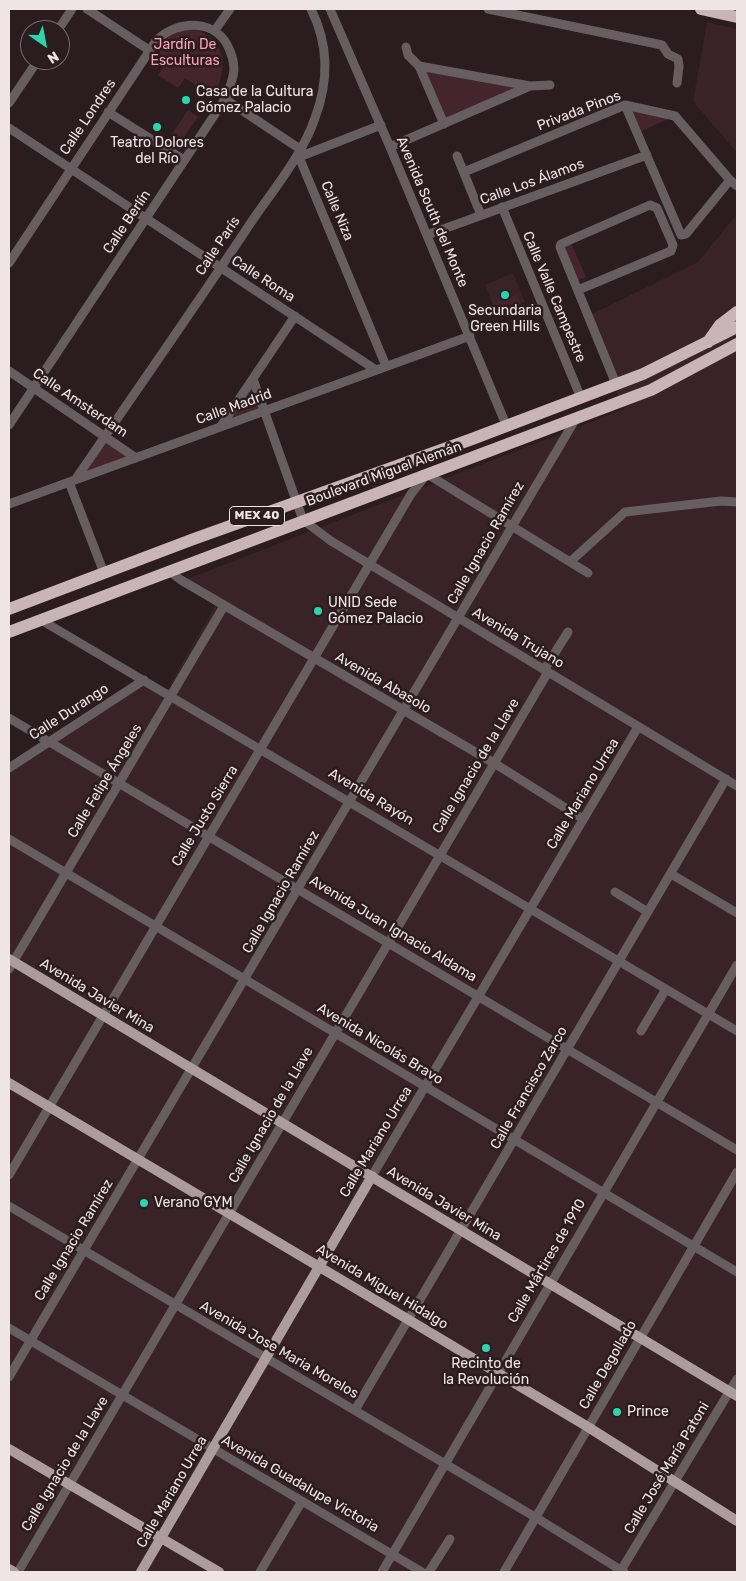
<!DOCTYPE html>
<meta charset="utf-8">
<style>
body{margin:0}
#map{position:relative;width:746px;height:1581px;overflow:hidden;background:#2b1c1f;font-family:Rubik,sans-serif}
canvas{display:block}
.frame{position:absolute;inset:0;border:10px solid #efe4e6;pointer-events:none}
.north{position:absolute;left:20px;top:20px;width:50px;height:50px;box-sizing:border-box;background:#2b1c1f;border:1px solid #796c6f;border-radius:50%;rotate:147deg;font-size:14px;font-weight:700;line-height:20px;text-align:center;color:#efe4e6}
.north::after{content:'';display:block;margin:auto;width:18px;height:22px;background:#2dd4ab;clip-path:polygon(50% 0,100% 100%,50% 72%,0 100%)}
</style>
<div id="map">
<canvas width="746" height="1581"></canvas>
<div class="frame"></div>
<div class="north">N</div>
</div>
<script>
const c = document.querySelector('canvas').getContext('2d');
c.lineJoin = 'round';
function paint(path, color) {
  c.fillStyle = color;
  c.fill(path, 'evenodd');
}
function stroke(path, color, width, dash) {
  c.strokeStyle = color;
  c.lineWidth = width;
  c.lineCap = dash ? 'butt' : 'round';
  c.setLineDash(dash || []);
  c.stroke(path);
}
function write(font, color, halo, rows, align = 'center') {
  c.font = font + ' Rubik,sans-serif';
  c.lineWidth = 5;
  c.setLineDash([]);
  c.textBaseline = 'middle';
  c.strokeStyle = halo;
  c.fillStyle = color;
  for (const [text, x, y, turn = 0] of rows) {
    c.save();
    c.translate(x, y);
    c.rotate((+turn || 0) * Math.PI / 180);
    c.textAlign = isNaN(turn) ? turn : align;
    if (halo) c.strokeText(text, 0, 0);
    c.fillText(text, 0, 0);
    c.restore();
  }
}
const built = new Path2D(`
 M707,22L737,29V153L693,101Z
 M737,214V1572H9V763L137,679L165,694L216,604L180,582L624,409L584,318L698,262Z
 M513,273L525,302L497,314L485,285Z`);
const green = new Path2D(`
 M192,28C227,40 230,68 212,97L185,78L178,88L158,75L164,67L144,54L161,35Z
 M422,71L520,87L442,121Z
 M627,109L666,117L668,119L637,133Z
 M188,110L198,117L174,152L164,146Z
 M570,241L586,277L576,281L561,245Z
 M517,295L521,304L497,314L493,304Z
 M250,380L261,411L217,427Z
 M106,435L135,457L78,477Z`);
const minor = new Path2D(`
 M87,9L149,50
 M330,9L390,147L507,427
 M488,9L662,45L668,54L678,59L679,66L677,83
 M58,30L72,9
 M215,30L230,9
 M406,47L408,55L419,66L444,124
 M419,66L530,86L550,85
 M225,99L300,149L299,157L386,366
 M9,103L38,60
 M625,105L681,235L686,234L730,180
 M108,112L184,160
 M9,128L376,370
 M390,147L530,86
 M457,156L481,215
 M299,157L381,125
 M464,172L625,105L675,116L730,180L737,186
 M502,207L581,398
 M427,235L647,155
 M9,263L156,41C177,19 218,18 230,51C232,56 234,63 234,70C233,80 229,90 225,99L9,425
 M578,290L671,251L673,245L657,208L650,205L561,244L560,247L616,384
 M9,371L136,458
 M253,379L303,520L331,541L737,786
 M221,426L295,316
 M75,480C132,397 190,314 246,230C268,196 302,157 315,118C329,81 329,45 311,9
 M69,482L104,573
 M9,504L470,336
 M570,562L625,512L721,501L737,502
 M169,571L181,580L494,763L583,819
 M41,620L737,1031
 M544,670L568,632
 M9,718L737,1150
 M9,768L144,680
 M9,839L737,1272
 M671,874L737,913
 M615,892L648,912
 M9,969L224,606
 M641,1031L666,989
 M9,1175L411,494L427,474L588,573
 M372,1176L638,727
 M9,1206L535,1517L624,1572
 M9,1328L422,1572
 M9,1377L575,420
 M355,1410L726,779
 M18,1572L548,672
 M260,1572L302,1501
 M382,1572L737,965
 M429,1572L450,1539
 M504,1572L737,1172
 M620,1572L737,1379`);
const major = new Path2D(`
 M9,959L737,1396
 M9,1083L409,1320L588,1427L737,1521
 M9,1449L219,1572
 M9,1569L14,1572
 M141,1572L372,1176`);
const highway = new Path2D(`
 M701,9L737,17
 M708,342L720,325L737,312
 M9,609L191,540L472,439L643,374L737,327
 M9,632L651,390L737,344`);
const markers = [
 [186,100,5,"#2dd4ab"],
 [157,127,5,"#2dd4ab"],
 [505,295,5,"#2dd4ab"],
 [318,611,5,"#2dd4ab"],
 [144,1203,5,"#2dd4ab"],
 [486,1348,5,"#2dd4ab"],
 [617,1412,5,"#2dd4ab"]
];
const shields = [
 [257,516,55]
];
const shieldNames = [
 ["MEX 40",257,516]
];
const parkNames = [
 ["Jardín De",185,45],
 ["Esculturas",185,61]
];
const poiNames = [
 ["Casa de la Cultura",196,92],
 ["Gómez Palacio",196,108],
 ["Teatro Dolores",157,143,"center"],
 ["del Río",157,159,"center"],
 ["Secundaria",505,311,"center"],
 ["Green Hills",505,327,"center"],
 ["UNID Sede",328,603],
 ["Gómez Palacio",328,619],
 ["Verano GYM",154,1203],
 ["Recinto de",486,1364,"center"],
 ["la Revolución",486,1380,"center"],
 ["Prince",627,1412]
];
const streetNames = [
 ["Privada Pinos",579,111,-21],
 ["Calle Londres",88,117,-56],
 ["Calle Los Álamos",532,182,-20],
 ["Calle Niza",337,211,67],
 ["Avenida South del Monte",432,212,67],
 ["Calle Berlín",127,222,-56],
 ["Calle París",218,246,-56],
 ["Calle Roma",263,279,33],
 ["Calle Valle Campestre",554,297,67],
 ["Calle Amsterdam",80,403,34],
 ["Calle Madrid",234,407,-20],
 ["Boulevard Miguel Alemán",384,474,-20],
 ["Calle Ignacio Ramírez",486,543,-60],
 ["Avenida Trujano",518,638,31],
 ["Avenida Abasolo",383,683,30],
 ["Calle Durango",69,712,-33],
 ["Calle Ignacio de la Llave",476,766,-59],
 ["Calle Felipe Ángeles",105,781,-59],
 ["Calle Mariano Urrea",583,794,-59],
 ["Avenida Rayón",371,797,31],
 ["Calle Justo Sierra",205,816,-59],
 ["Calle Ignacio Ramírez",281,892,-60],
 ["Avenida Juan Ignacio Aldama",393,929,31],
 ["Avenida Javier Mina",97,996,31],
 ["Avenida Nicolás Bravo",380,1044,31],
 ["Calle Francisco Zarco",529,1088,-60],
 ["Calle Ignacio de la Llave",271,1115,-60],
 ["Calle Mariano Urrea",376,1142,-59],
 ["Avenida Javier Mina",444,1204,31],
 ["Calle Ignacio Ramírez",74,1240,-59],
 ["Calle Mártires de 1910",547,1261,-60],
 ["Avenida Miguel Hidalgo",382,1287,31],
 ["Avenida Jose Maria Morelos",279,1350,30],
 ["Calle Degollado",608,1365,-60],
 ["Calle Ignacio de la Llave",65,1464,-59],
 ["Calle José María Patoni",667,1468,-59],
 ["Avenida Guadalupe Victoria",300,1484,30],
 ["Calle Mariano Urrea",172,1492,-60]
];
paint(built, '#392328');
paint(green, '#45252d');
stroke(minor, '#665e60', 9);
stroke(major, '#ad9c9f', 10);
stroke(highway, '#c9b4b8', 12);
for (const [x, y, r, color] of markers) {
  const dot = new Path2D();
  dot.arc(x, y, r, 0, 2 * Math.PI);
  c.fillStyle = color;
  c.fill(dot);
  stroke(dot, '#2b1c1f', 2);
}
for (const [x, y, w] of shields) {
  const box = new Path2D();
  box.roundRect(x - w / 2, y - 9.5, w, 19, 4);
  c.fillStyle = '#2b1c1f';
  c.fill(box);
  stroke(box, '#efe4e6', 1);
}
write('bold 12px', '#efe4e6', null, shieldNames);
write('14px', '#fca2b8', '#2b1c1f', parkNames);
write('14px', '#efe4e6', '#2b1c1f', poiNames, 'left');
write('14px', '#efe4e6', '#2b1c1f', streetNames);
</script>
